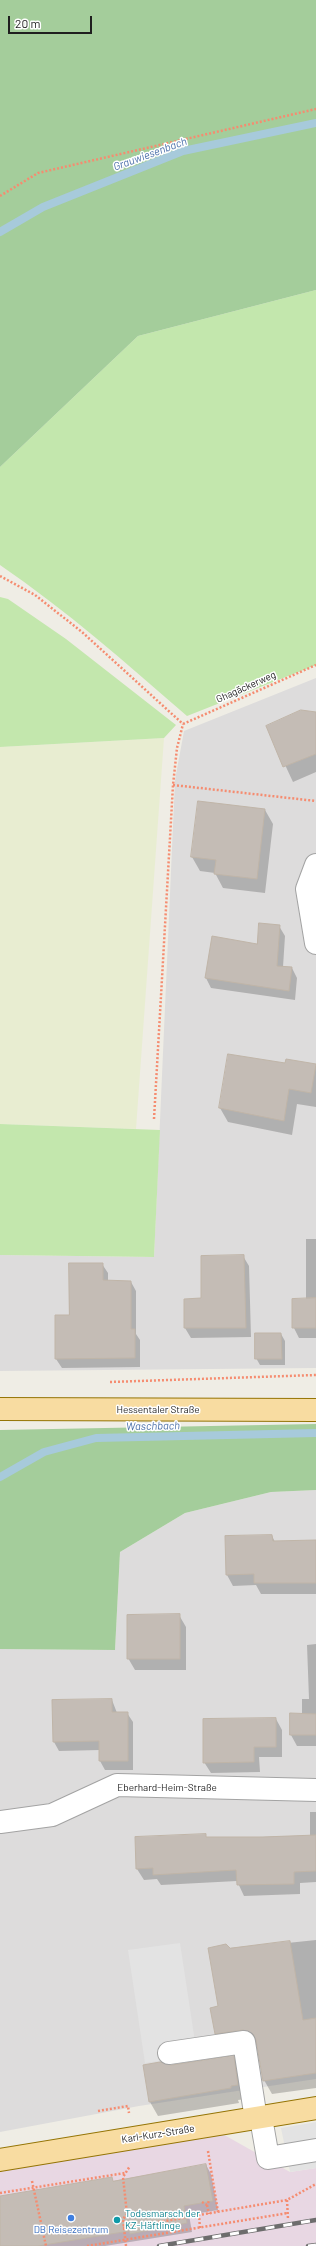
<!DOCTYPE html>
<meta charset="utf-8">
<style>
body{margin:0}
#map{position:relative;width:316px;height:2246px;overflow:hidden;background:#efede5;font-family:Barlow,sans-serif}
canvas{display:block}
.scale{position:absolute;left:8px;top:16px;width:84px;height:18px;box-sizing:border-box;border:2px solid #1f1f1f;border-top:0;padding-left:5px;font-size:12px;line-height:14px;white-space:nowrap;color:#1f1f1f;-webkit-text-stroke:3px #fff;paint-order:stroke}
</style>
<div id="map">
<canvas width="316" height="2246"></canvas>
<div class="scale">20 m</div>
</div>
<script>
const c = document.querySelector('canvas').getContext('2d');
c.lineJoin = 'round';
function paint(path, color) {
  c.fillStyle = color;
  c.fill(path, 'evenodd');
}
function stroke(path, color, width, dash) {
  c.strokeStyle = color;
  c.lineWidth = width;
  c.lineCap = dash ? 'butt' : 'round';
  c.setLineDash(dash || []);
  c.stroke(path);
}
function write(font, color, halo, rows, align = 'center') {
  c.font = font + ' Barlow,sans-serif';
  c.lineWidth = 3;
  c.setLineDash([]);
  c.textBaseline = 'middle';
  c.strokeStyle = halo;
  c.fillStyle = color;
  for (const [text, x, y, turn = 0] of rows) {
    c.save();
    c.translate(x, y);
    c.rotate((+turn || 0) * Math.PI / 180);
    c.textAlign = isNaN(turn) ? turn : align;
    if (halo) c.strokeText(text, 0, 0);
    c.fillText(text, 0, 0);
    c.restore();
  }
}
const residential = new Path2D(`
 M316,678V1368L0,1371V1255L154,1257L175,780L184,731Z
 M316,1490V2079L139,2106L0,2132V1649L115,1650L120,1552L185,1513L271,1492Z`);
const industrial = new Path2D(`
 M219,2132L290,2172L316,2168V2246H0V2170Z`);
const farmland = new Path2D(`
 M164,738L136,1129L0,1124V747Z`);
const grass = new Path2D(`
 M316,290V665L187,716C126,663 66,610 0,565V467L138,336Z
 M0,597L8,599L66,639L176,725L164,738L0,747Z
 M0,1124L160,1130L154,1257L0,1255Z`);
const forest = new Path2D(`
 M0,0H316V290L138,336L0,467Z
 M316,1424V1490L271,1492L185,1513L120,1552L115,1650L0,1649V1430Z`);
const parking = new Path2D(`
 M180,1943L197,2055L145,2063L128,1950Z
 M316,2122V2168L290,2172L281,2128Z`);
const shadow = new Path2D(`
 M316,713V772L293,782L267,726Z
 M265,810L273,824L265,893L223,888L215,873L200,871L192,857Z
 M279,926L285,936L283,967L292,968L297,978L295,1000L211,988L206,978L258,945Z
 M286,1064L316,1066V1107L297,1104L292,1135L228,1122L220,1108Z
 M306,1239H316V1338H299L294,1328L293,1300L306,1299Z
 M243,1256L249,1266L251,1337L191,1338L185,1328V1300L202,1299Z
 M102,1264L108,1273V1281L131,1282L136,1291V1334L140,1340V1367L62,1368L56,1359L70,1316Z
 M281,1334L285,1341V1365H260L256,1358Z
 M272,1536L275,1542L316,1541V1594H261L256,1585L233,1586L227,1575Z
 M179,1615L186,1627V1670H135L128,1658Z
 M316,1644V1746H297L291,1735L302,1714V1699H309L307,1645Z
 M112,1700L117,1713H127L133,1722V1770H105L100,1761V1750L59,1751L54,1742Z
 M276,1719L282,1730V1757H259L260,1772L211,1773L204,1762Z
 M310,1812H316V1882L300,1883V1894L244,1896L237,1881L161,1885L157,1879L144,1880L137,1869L136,1838L205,1835L207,1838L310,1836Z
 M316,1940V2088L272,2094L264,2080L258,2046L251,2043L224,2047L216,2033L230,1949Z
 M233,2057L241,2072L246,2099L238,2100L239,2103L158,2116L150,2102L171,2066Z
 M206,2165L211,2174L218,2210L189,2215L192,2232L105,2246H0V2197L112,2178L113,2182Z`);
const stream = new Path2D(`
 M0,232L43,207L183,151L316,123
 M0,1477L44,1452L96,1438L316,1433`);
const building = new Path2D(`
 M301,710L316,712V754L283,767L266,726Z
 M198,801L265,809L257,879L214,874L216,860L191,857Z
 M259,923L280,925L277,966L292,967L289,991L205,978L212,936L257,944Z
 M228,1054L285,1063L286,1059L316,1064L311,1093L289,1089L284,1121L219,1108Z
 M244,1255L246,1328H184V1299L201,1298V1256Z
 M69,1263H103V1280L131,1281V1329H135V1358L55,1359V1315H69Z
 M316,1298V1328H292V1299Z
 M255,1333H281L282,1359H255Z
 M272,1535L273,1541L316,1540V1583H254V1574L226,1575L225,1536Z
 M180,1614V1659H127V1615Z
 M112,1699V1712H128V1761H99V1741L53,1742L52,1700Z
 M290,1713L316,1714V1735H290Z
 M276,1718V1747H254V1762L203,1763V1719Z
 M206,1834V1837H263L316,1835V1871L294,1872V1884L237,1885L236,1870L153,1875V1868L136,1869L135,1837Z
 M290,1941L303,2020L316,2018V2073L263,2081L256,2040L253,2034L243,2030L215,2034L210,2008L218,2006L208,1948L226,1944L230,1948Z
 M234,2056L238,2085L231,2086V2088L149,2102L143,2065L160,2062L171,2065Z
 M206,2164L213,2201L184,2206L187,2223L130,2234L129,2231L38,2246H0V2196L112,2177L113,2181Z`);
const path = new Path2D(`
 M0,196L38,173L316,109
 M0,576L35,595L82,632L183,724
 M183,724L316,665
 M173,785L316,801
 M154,1119L173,785L177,748L183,724
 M110,1382L316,1375
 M98,2111L128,2106L129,2113
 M208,2151L218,2212
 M32,2181L46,2246
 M0,2193L125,2173
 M287,2200L288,2219
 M202,2202L207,2205L209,2201
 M207,2205L209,2214
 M187,2217L199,2215
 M123,2228L189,2217
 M200,2228L199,2215L287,2200L316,2184
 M87,2246L288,2213
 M126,2246L123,2219L127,2214L123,2177L130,2166`);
const minor = new Path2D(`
 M316,865L307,889L316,943
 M0,1822L52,1815L117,1785L316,1790
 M169,2053L244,2042L256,2119
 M261,2118L268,2158L316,2150`);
const major = new Path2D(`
 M0,1409L316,1410
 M0,2160L316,2108`);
const rail = new Path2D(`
 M159,2246L316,2220
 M308,2246L316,2245`);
const markers = [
 [71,2218,4,"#3f7fe0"],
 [117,2220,4,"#0f9aa8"]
];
const streetNames = [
 ["Ghagäckerweg",246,687,-24],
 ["Hessentaler Straße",158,1410],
 ["Eberhard-Heim-Straße",167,1788],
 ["Karl-Kurz-Straße",158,2134,-9]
];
const cultureNames = [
 ["Todesmarsch der",125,2214],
 ["KZ-Häftlinge",125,2226]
];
const shopNames = [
 ["DB Reisezentrum",71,2230]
];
const waterNames = [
 ["Grauwiesenbach",150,154,-20],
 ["Waschbach",153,1426,-1]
];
paint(residential, '#dddcdc');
paint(industrial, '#e8d7e3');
paint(farmland, '#e8edd1');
paint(grass, '#c3e7ad');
paint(forest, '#a4cd9b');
paint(parking, '#e3e3e3');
paint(shadow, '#0003');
stroke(stream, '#a7cadb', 8);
paint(building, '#c4bcb5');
stroke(building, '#c0b5a8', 1);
stroke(minor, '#a3a3a3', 24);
stroke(major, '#947405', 24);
stroke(path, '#f58c70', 2.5, [2, 2]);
stroke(minor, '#fff', 22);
stroke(major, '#f8dca1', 22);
stroke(rail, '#6d6d6d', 4.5);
stroke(rail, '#fff', 3, [9]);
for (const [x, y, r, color] of markers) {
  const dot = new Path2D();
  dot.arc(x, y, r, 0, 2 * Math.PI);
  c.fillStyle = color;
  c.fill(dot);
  stroke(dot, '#fff', 1.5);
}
write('10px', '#1f1f1f', '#fff', streetNames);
write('10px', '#0d838f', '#fff', cultureNames, 'left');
write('10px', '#366cbe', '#fff', shopNames);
write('italic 11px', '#4e72ab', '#fff', waterNames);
</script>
